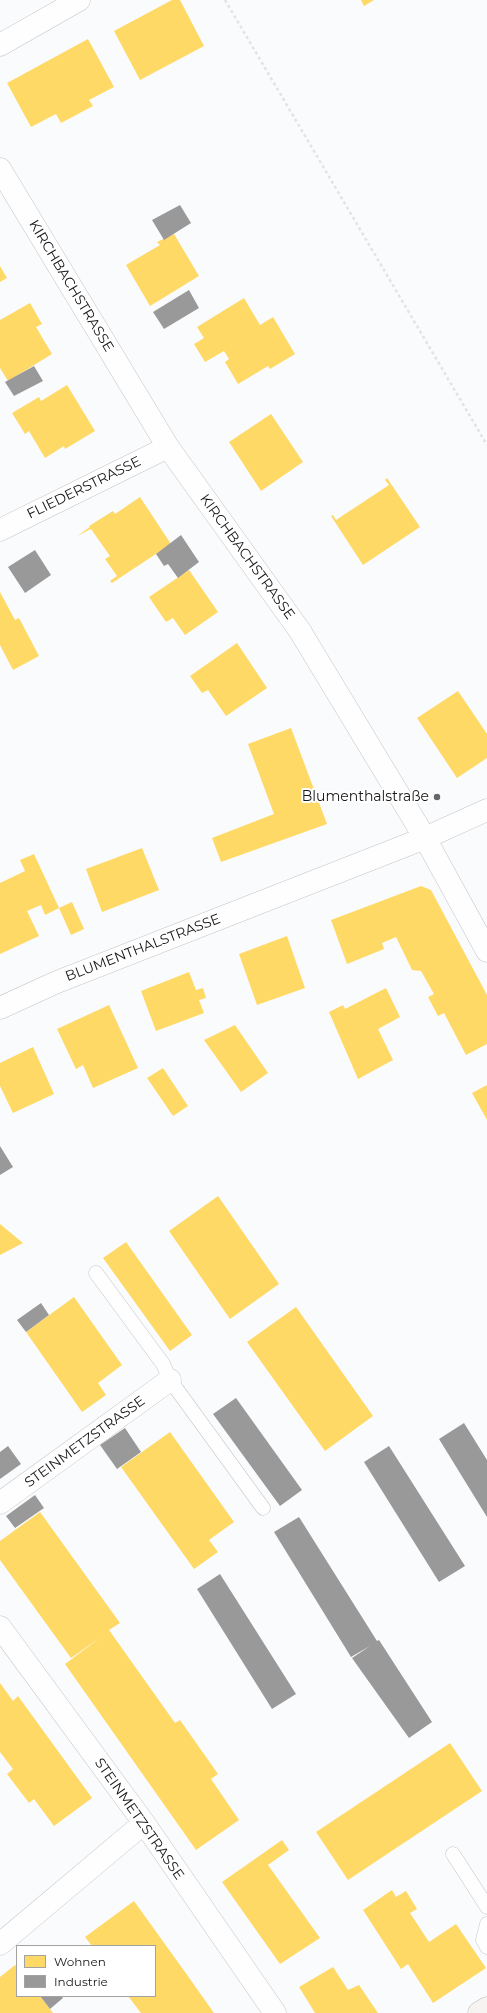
<!DOCTYPE html>
<meta charset="utf-8">
<style>
body{margin:0}
#map{position:relative;width:487px;height:2013px;overflow:hidden;background:#fafbfd;font-family:Montserrat,sans-serif}
canvas{display:block}
.legend{position:absolute;left:16px;top:1945px;width:140px;height:52px;box-sizing:border-box;background:#fff;border:1px solid #a2a2a3;margin:0;padding:5px 7px;list-style:none;font-size:12px;color:#161719}
.legend li{display:flex;align-items:center;gap:8px;height:20px}
.legend b{width:20px;border:1px solid #a2a2a3}
</style>
<div id="map">
<canvas width="487" height="2013"></canvas>
<ul class="legend">
<li><b style="height:11px;background:#ffd966"></b>Wohnen</li>
<li><b style="height:11px;background:#999"></b>Industrie</li>
</ul>
</div>
<script>
const c = document.querySelector('canvas').getContext('2d');
c.lineJoin = 'round';
function paint(path, color) {
  c.fillStyle = color;
  c.fill(path, 'evenodd');
}
function stroke(path, color, width, dash) {
  c.strokeStyle = color;
  c.lineWidth = width;
  c.lineCap = dash ? 'butt' : 'round';
  c.setLineDash(dash || []);
  c.stroke(path);
}
function write(font, color, halo, rows, align = 'center') {
  c.font = font + ' Montserrat,sans-serif';
  c.lineWidth = 4;
  c.setLineDash([]);
  c.textBaseline = 'middle';
  c.strokeStyle = halo;
  c.fillStyle = color;
  for (const [text, x, y, turn = 0] of rows) {
    c.save();
    c.translate(x, y);
    c.rotate((+turn || 0) * Math.PI / 180);
    c.textAlign = isNaN(turn) ? turn : align;
    if (halo) c.strokeText(text, 0, 0);
    c.fillText(text, 0, 0);
    c.restore();
  }
}
const homes = new Path2D(`
 M172,0H180L204,46L140,80L114,31Z
 M361,0H374L364,6Z
 M88,39L114,87L89,100L93,106L61,123L56,114L31,127L7,83Z
 M174,234L199,276L150,306L126,265L160,245L157,242Z
 M0,266L7,278L0,282Z
 M244,298L260,325L273,317L295,354L270,369L268,366L238,384L225,362L229,359L224,351L205,362L194,344L204,338L197,327Z
 M30,303L42,324L36,327L52,354L8,381L0,368V320Z
 M67,385L95,431L65,449L64,446L45,458L29,431L25,434L12,413L39,397L41,401Z
 M271,414L303,462L261,491L229,442Z
 M387,478L420,527L363,565L331,516L333,515L336,520L389,485L385,480Z
 M140,497L171,544L112,583L110,581L117,576L105,559L110,556L91,529L77,536L90,527L89,526L113,511L115,514Z
 M189,570L218,612L185,635L173,618L166,622L149,597Z
 M0,592L15,620L19,618L39,656L13,670L0,645Z
 M237,643L267,688L226,716L208,690L202,693L190,676Z
 M458,691L487,734V758L457,778L417,718Z
 M291,728L327,824L221,862L212,838L274,814L248,744Z
 M142,848L159,890L102,912L86,869Z
 M34,854L59,908L45,915L41,905L27,911L39,936L0,954V883L25,871L20,860Z
 M421,886L431,890L487,995V1044L466,1055L444,1013L438,1016L428,997L434,994L421,971L412,970L396,937L382,943L384,949L347,964L331,920Z
 M72,902L84,929L71,935L59,908Z
 M287,936L305,988L257,1005L239,954Z
 M189,972L196,990L203,988L206,998L199,1000L204,1013L156,1031L141,991Z
 M386,988L400,1017L378,1029L393,1060L358,1079L329,1012L343,1005L345,1009Z
 M109,1005L138,1068L93,1088L83,1065L76,1069L57,1029Z
 M235,1025L268,1073L241,1092L204,1040Z
 M33,1047L54,1094L13,1113L0,1086V1063Z
 M163,1068L188,1106L173,1116L147,1078Z
 M487,1085V1120L472,1093Z
 M218,1196L279,1284L230,1319L169,1231Z
 M0,1224L23,1243L0,1255Z
 M126,1242L192,1335L170,1351L103,1258Z
 M74,1297L122,1365L98,1383L106,1395L82,1412L26,1332Z
 M296,1307L373,1416L325,1451L247,1342Z
 M170,1432L234,1522L209,1540L218,1552L194,1569L121,1467Z
 M40,1512L120,1623L109,1630L175,1723L180,1720L218,1774L211,1779L239,1820L196,1850L65,1664L101,1637L71,1658L0,1560V1541Z
 M0,1683L13,1701L18,1696L92,1798L54,1826L34,1799L29,1803L7,1774L13,1769L0,1752Z
 M450,1743L482,1791L348,1880L316,1832Z
 M282,1840L289,1850L268,1865L320,1938L280,1964L222,1882Z
 M392,1890L396,1897L406,1891L417,1909L410,1913L429,1942L456,1924L486,1968L433,2003L408,1964L401,1969L363,1910Z
 M134,1901L185,1972L214,2013H141L128,1996H155V1946H92L85,1937Z
 M15,1965L17,1967V1996H40L53,2013H0V1977Z
 M333,1967L348,1990L359,1985L378,2013H315L299,1987Z`);
const industry = new Path2D(`
 M180,205L191,223L164,240L152,220Z
 M189,290L199,308L164,329L153,312Z
 M34,366L43,381L14,396L5,382Z
 M181,535L199,562L178,578L168,564L164,566L156,554Z
 M35,550L51,575L25,593L8,567Z
 M0,1146L13,1167L0,1175Z
 M41,1303L49,1315L26,1332L17,1320Z
 M236,1398L302,1490L280,1506L213,1414Z
 M464,1423L487,1460V1517L439,1439Z
 M125,1428L141,1452L117,1469L100,1445Z
 M8,1446L21,1464L0,1479V1452Z
 M389,1446L465,1566L439,1582L364,1462Z
 M35,1495L44,1508L15,1528L6,1516Z
 M299,1517L377,1641L379,1640L432,1722L409,1738L352,1658L370,1646L351,1657L274,1532Z
 M220,1574L296,1694L272,1709L197,1589Z
 M40,1996H61L63,1998L50,2009Z`);
const path = new Path2D(`
 M225,0L487,445`);
const service = new Path2D(`
 M96,1273L163,1364L170,1380L263,1508
 M453,1854L487,1907
 M487,1924L483,1940L487,1947`);
const minor = new Path2D(`
 M0,45L79,0
 M0,169L168,447L300,631L425,838L487,951
 M0,530L168,447
 M0,1008L57,982L425,838L487,810
 M0,1503L170,1380
 M0,1627L144,1823L275,2013
 M0,1944L144,1823`);
const primary = new Path2D(`
 M479,2013L487,2008`);
const markers = [
 [437,797,4,"#666769"]
];
const streetNames = [
 ["KIRCHBACHSTRASSE",71,286,59],
 ["FLIEDERSTRASSE",84,488,-26],
 ["KIRCHBACHSTRASSE",247,557,54],
 ["BLUMENTHALSTRASSE",143,948,-21],
 ["STEINMETZSTRASSE",85,1442,-36],
 ["STEINMETZSTRASSE",139,1819,55]
];
const poiNames = [
 ["Blumenthalstraße",429,797]
];
paint(homes, '#ffd966');
paint(industry, '#999');
stroke(service, '#c4c5c7', 15);
stroke(minor, '#c4c5c7', 23);
stroke(primary, '#c2beba', 23);
stroke(path, '#e3e3e4', 2.5, [3, 3]);
stroke(service, '#fefeff', 14);
stroke(minor, '#fefeff', 22);
stroke(primary, '#f7f3f1', 22);
for (const [x, y, r, color] of markers) {
  const dot = new Path2D();
  dot.arc(x, y, r, 0, 2 * Math.PI);
  c.fillStyle = color;
  c.fill(dot);
  stroke(dot, '#fff', 1.5);
}
write('14px', '#161719', '#fff', streetNames);
write('14px', '#161719', '#fff', poiNames, 'right');
</script>
